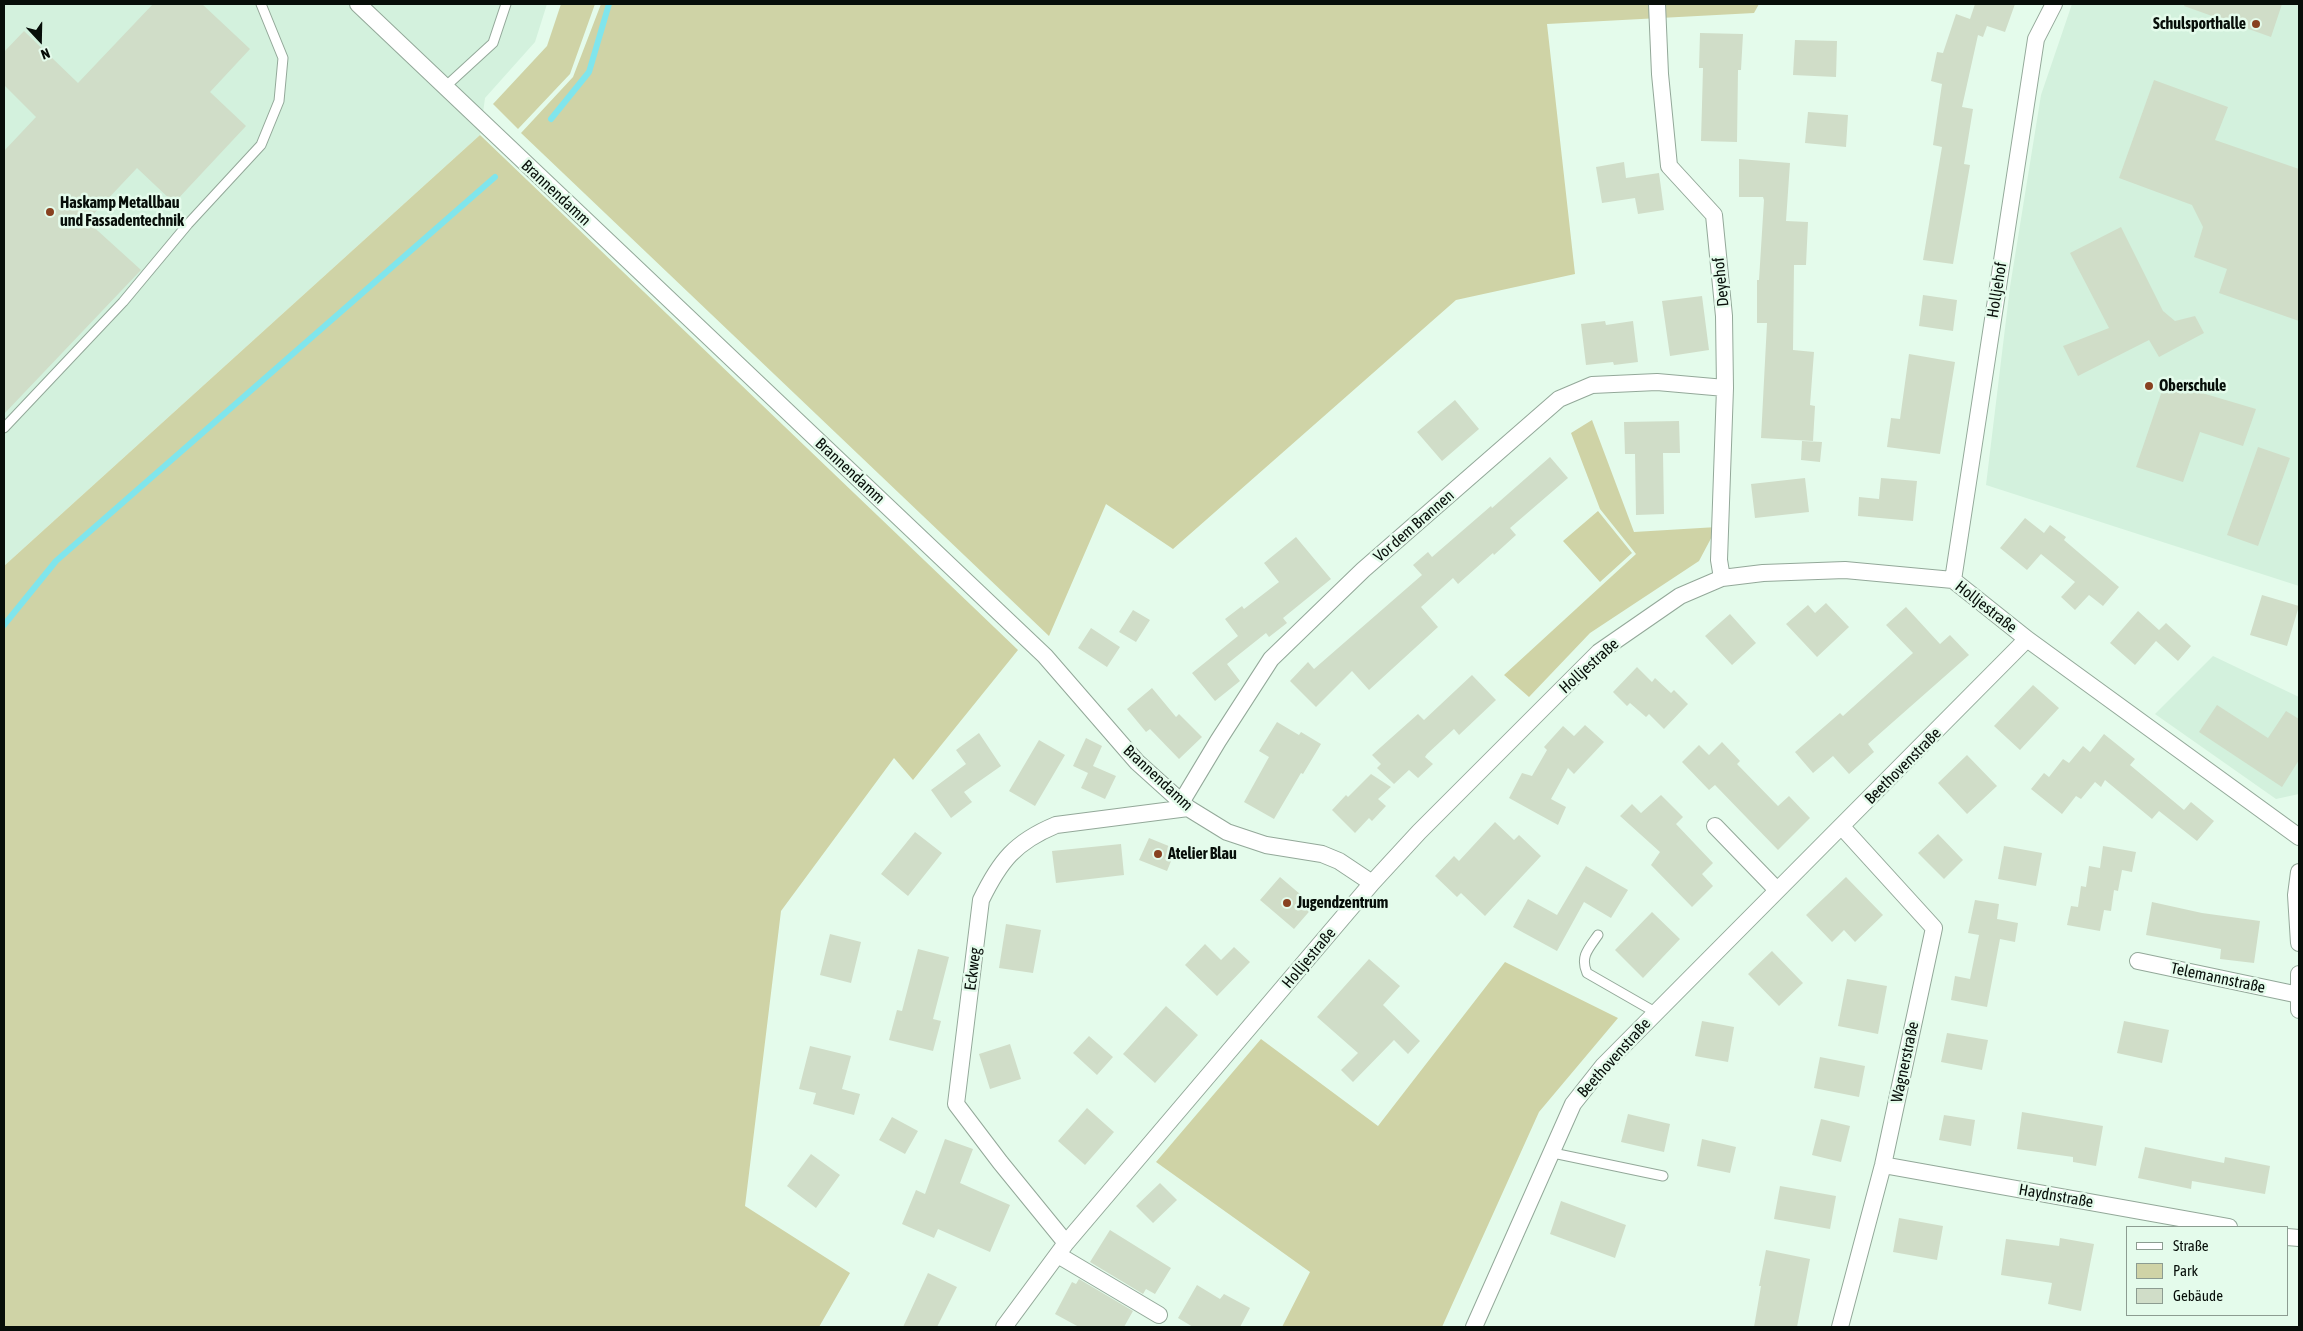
<!DOCTYPE html>
<meta charset="utf-8">
<style>
body{margin:0}
#map{position:relative;width:2303px;height:1331px;overflow:hidden;background:#e4fbeb;font-family:"Asap Condensed",sans-serif}
canvas{display:block}
.frame{position:absolute;inset:0;border:5px solid #070e09;pointer-events:none}
.legend{position:absolute;left:2126px;top:1226px;width:162px;height:90px;box-sizing:border-box;background:#e4fbeb;border:1px solid #8c9c91;margin:0;padding:6px 9px;list-style:none;font-size:15px;color:#070e09}
.legend li{display:flex;align-items:center;gap:10px;height:25px}
.legend b{width:25px;border:1px solid #8c9c91}
.north{position:absolute;left:15px;top:15px;width:50px;height:50px;-webkit-text-stroke:4px #e4fbeb;paint-order:stroke;rotate:159deg;font-size:14px;font-weight:700;line-height:20px;text-align:center;color:#070e09}
.north::after{content:'';display:block;margin:auto;width:18px;height:22px;background:#070e09;clip-path:polygon(50% 0,100% 100%,50% 72%,0 100%)}
</style>
<div id="map">
<canvas width="2303" height="1331"></canvas>
<div class="frame"></div>
<ul class="legend">
<li><b style="height:6px;background:#fff"></b>Straße</li>
<li><b style="height:14px;background:#cfd3a6"></b>Park</li>
<li><b style="height:14px;background:#d0ddc8"></b>Gebäude</li>
</ul>
<div class="north">N</div>
</div>
<script>
const c = document.querySelector('canvas').getContext('2d');
c.lineJoin = 'round';
function paint(path, color) {
  c.fillStyle = color;
  c.fill(path, 'evenodd');
}
function stroke(path, color, width, dash) {
  c.strokeStyle = color;
  c.lineWidth = width;
  c.lineCap = dash ? 'butt' : 'round';
  c.setLineDash(dash || []);
  c.stroke(path);
}
function write(font, color, halo, rows, align = 'center') {
  c.font = font + ' "Asap Condensed",sans-serif';
  c.lineWidth = 5;
  c.setLineDash([]);
  c.textBaseline = 'middle';
  c.strokeStyle = halo;
  c.fillStyle = color;
  for (const [text, x, y, turn = 0] of rows) {
    c.save();
    c.translate(x, y);
    c.rotate((+turn || 0) * Math.PI / 180);
    c.textAlign = isNaN(turn) ? turn : align;
    if (halo) c.strokeText(text, 0, 0);
    c.fillText(text, 0, 0);
    c.restore();
  }
}
const built = new Path2D(`
 M4,4H547L535,42L485,98L480,135L4,566Z
 M2072,4H2299V586L1986,485L2010,287L2041,95Z
 M2213,656L2299,697V794L2276,799L2155,714Z`);
const green = new Path2D(`
 M561,4H595L570,74L518,129L493,104L547,46Z
 M601,4H1759L1754,13L1547,24L1575,274L1456,300L1173,549L1106,504L1049,636L521,133L573,77Z
 M480,135L1018,650L913,780L894,758L781,911L745,1206L850,1273L819,1327H4V566Z
 M1592,420L1634,532L1717,527L1699,561L1590,633L1529,697L1504,675L1636,554L1600,509L1571,433Z
 M1598,511L1632,553L1600,582L1563,541Z
 M1505,962L1618,1018L1539,1112L1442,1327H1282L1310,1272L1156,1162L1261,1039L1378,1126Z`);
const stream = new Path2D(`
 M551,119L589,72L609,4
 M4,625L56,561L495,177`);
const building = new Path2D(`
 M153,4H202L250,49L210,92L246,126L174,203L137,168L87,221L141,270L4,414V151L36,117L4,85V52L24,31L78,83Z
 M1975,4H2015L2005,32L1987,26L1983,37L1978,35L1962,107L1973,109L1964,164L1970,165L1953,264L1923,260L1942,147L1933,145L1942,84L1931,81L1937,52L1943,53L1956,14L1970,19Z
 M2185,4H2282L2271,37L2184,6Z
 M1700,33L1743,34L1741,70H1738L1737,142L1701,141L1703,68H1699Z
 M1795,40L1837,41L1836,77L1793,75Z
 M2154,80L2228,107L2215,140L2299,169V321L2219,293L2227,269L2194,257L2203,227L2192,205L2119,178Z
 M1808,112L1848,115L1846,147L1805,143Z
 M1739,159L1790,163L1786,221L1808,222L1806,265H1794L1793,350L1814,352L1810,405L1815,406L1813,441L1761,438L1767,323H1757V280H1759L1764,200L1763,197H1739Z
 M1624,162L1626,178L1659,173L1664,210L1638,214L1635,198L1602,203L1596,167Z
 M2121,227L2163,311L2175,321L2195,316L2204,333L2159,357L2149,340L2078,376L2063,346L2109,328L2070,253Z
 M1923,295L1957,300L1953,331L1919,326Z
 M1702,296L1709,350L1670,356L1662,301Z
 M1605,321L1606,325L1633,321L1638,362L1614,365L1613,362L1586,365L1581,324Z
 M1909,354L1955,362L1940,454L1887,447L1891,418L1900,419Z
 M2165,382L2256,409L2243,446L2200,432L2183,482L2136,467Z
 M1455,400L1479,429L1442,461L1417,432Z
 M1679,421L1680,453H1663L1664,514L1636,515L1635,454H1625L1624,422Z
 M1802,441L1822,442L1820,462L1801,460Z
 M2258,447L2290,458L2258,546L2227,535Z
 M1550,457L1568,478L1510,528L1516,535L1494,555L1493,553L1458,584L1453,578L1421,607L1438,627L1369,690L1352,671L1316,707L1290,681L1308,662L1314,669L1422,575L1413,565L1428,552L1432,557L1491,506L1492,508Z
 M1805,478L1809,512L1755,518L1751,484Z
 M1881,478L1917,481L1913,521L1858,516L1859,497L1879,499Z
 M2025,518L2044,533L2050,525L2066,537L2064,540L2119,587L2103,606L2089,595L2075,610L2061,597L2075,582L2041,554L2027,570L2000,548Z
 M1296,537L1331,579L1283,618L1287,623L1269,637L1266,633L1227,664L1240,681L1215,701L1192,673L1238,636L1225,619L1242,606L1244,609L1279,582L1264,563Z
 M2262,595L2299,606L2287,646L2250,635Z
 M1826,603L1849,627L1817,657L1786,624L1808,605L1815,613Z
 M1906,607L1940,644L1950,635L1969,655L1868,744L1874,752L1849,774L1833,756L1813,773L1795,752L1840,713L1843,716L1913,653L1886,625Z
 M1133,610L1150,620L1136,642L1119,632Z
 M2138,611L2159,630L2166,623L2191,646L2178,661L2156,641L2135,665L2110,643Z
 M1730,614L1756,643L1732,665L1705,636Z
 M1091,628L1120,647L1107,667L1078,648Z
 M1637,667L1652,682L1655,678L1671,693L1674,690L1688,704L1664,729L1649,714L1646,717L1630,703L1627,706L1613,692Z
 M1472,675L1496,700L1459,735L1454,729L1427,754L1425,757L1433,764L1418,778L1409,770L1394,784L1377,768L1381,764L1372,755L1418,714L1424,720Z
 M2033,685L2059,708L2020,750L1994,726Z
 M1152,688L1176,717L1179,714L1202,737L1179,759L1150,729L1146,732L1127,709Z
 M2217,705L2268,738L2286,711L2299,719V760L2282,787L2199,732Z
 M1277,722L1299,735L1301,732L1321,744L1303,774L1301,773L1274,819L1244,802L1269,757L1259,751Z
 M1585,725L1604,742L1574,774L1568,768L1551,799L1566,807L1558,825L1509,798L1522,773L1532,776L1547,750L1544,747L1563,726L1574,736Z
 M979,733L1001,766L964,792L972,802L951,818L931,790L966,764L956,750Z
 M2104,734L2135,759L2130,765L2184,810L2191,802L2214,821L2197,841L2159,811L2152,819L2105,780L2101,787L2095,782L2081,799L2076,796L2062,814L2031,789L2044,773L2049,777L2063,759L2069,763L2083,746L2090,752Z
 M1086,738L1102,746L1093,766L1116,776L1105,799L1081,788L1088,773L1073,766Z
 M1039,740L1065,755L1035,806L1009,791Z
 M1722,742L1740,761L1737,764L1778,806L1789,796L1810,818L1778,850L1715,785L1709,790L1682,762L1699,745L1709,755Z
 M1967,755L1997,786L1967,814L1938,783Z
 M1371,774L1391,787L1378,799L1386,806L1372,821L1369,818L1355,833L1332,810L1346,795L1348,797Z
 M1661,795L1683,817L1676,824L1713,863L1702,874L1713,886L1692,907L1651,865L1660,852L1620,816L1632,804L1641,813Z
 M1495,822L1514,840L1519,835L1541,856L1485,916L1461,893L1457,897L1435,876L1454,856L1459,861Z
 M915,832L942,853L908,896L881,874Z
 M1938,834L1963,860L1944,879L1918,853Z
 M1149,838L1176,849L1167,871L1139,860Z
 M1121,844L1124,875L1056,883L1052,851Z
 M2004,846L2042,853L2036,886L1998,879Z
 M2103,846L2136,852L2132,872L2122,870L2118,891L2114,890L2111,911L2104,910L2100,931L2067,925L2071,906L2078,907L2081,886L2086,887L2089,866L2100,868Z
 M1586,866L1628,890L1611,918L1584,902L1557,951L1513,927L1528,899L1557,915Z
 M1280,877L1314,906L1294,929L1260,900Z
 M1846,877L1883,915L1855,942L1844,930L1832,942L1806,915Z
 M1975,900L1999,904L1997,919L2018,923L2015,942L2000,939L1987,1007L1951,1000L1955,976L1970,979L1979,935L1968,933Z
 M2152,902L2202,913L2260,921L2254,963L2220,959L2221,949L2146,935Z
 M1652,912L1680,939L1643,978L1615,950Z
 M1006,924L1041,930L1033,973L999,968Z
 M830,934L861,942L851,983L820,975Z
 M1205,944L1221,960L1234,947L1250,962L1217,996L1185,965Z
 M918,949L949,957L933,1019L941,1021L933,1051L889,1040L897,1010L902,1011Z
 M1772,951L1803,983L1779,1006L1748,974Z
 M1369,959L1400,986L1383,1005L1420,1041L1408,1054L1394,1040L1353,1082L1341,1070L1358,1053L1317,1017Z
 M1847,979L1887,986L1878,1034L1838,1026Z
 M1166,1006L1198,1035L1155,1083L1123,1054Z
 M1702,1021L1734,1027L1728,1062L1695,1056Z
 M2124,1021L2169,1030L2162,1063L2117,1053Z
 M1947,1033L1988,1040L1982,1070L1941,1062Z
 M1089,1036L1113,1057L1097,1075L1073,1053Z
 M1010,1044L1021,1079L990,1089L979,1054Z
 M810,1046L851,1056L842,1089L860,1094L854,1115L813,1104L816,1093L799,1089Z
 M1820,1057L1865,1066L1859,1097L1814,1088Z
 M1087,1108L1114,1132L1085,1165L1058,1141Z
 M2022,1112L2103,1126L2096,1166L2073,1162V1157L2017,1149Z
 M1628,1114L1670,1124L1664,1152L1621,1142Z
 M1944,1115L1975,1120L1971,1146L1939,1140Z
 M892,1117L918,1131L905,1154L879,1140Z
 M1821,1119L1850,1126L1841,1162L1812,1155Z
 M945,1139L973,1149L960,1183L1010,1205L990,1252L938,1229L934,1238L902,1224L916,1190L925,1194Z
 M1702,1139L1736,1147L1730,1173L1697,1166Z
 M2145,1147L2224,1163L2225,1157L2270,1166L2265,1194L2192,1181L2191,1189L2138,1178Z
 M811,1154L840,1175L816,1208L787,1186Z
 M1160,1183L1177,1200L1153,1223L1136,1206Z
 M1780,1186L1836,1196L1830,1229L1774,1219Z
 M1561,1201L1626,1225L1615,1258L1550,1234Z
 M1899,1218L1943,1226L1937,1260L1893,1252Z
 M1110,1230L1171,1268L1155,1294L1146,1289L1143,1294L1090,1262Z
 M2060,1238L2094,1244L2081,1311L2048,1304L2052,1283L2001,1275L2006,1239L2059,1246Z
 M1766,1250L1810,1259L1797,1327H1754L1761,1286H1759Z
 M928,1273L957,1287L937,1327H903Z
 M1079,1279L1133,1311L1124,1327H1079L1055,1314L1072,1282L1076,1284Z
 M1197,1285L1220,1299L1224,1294L1250,1308L1240,1327H1193L1178,1318Z`);
const service = new Path2D(`
 M445,87L493,43L506,4
 M4,428L123,302L188,224L261,145L279,101L283,58L261,4
 M1598,935C1588,949 1580,957 1587,973L1655,1012
 M1553,1153L1663,1176`);
const minor = new Path2D(`
 M358,4L1045,656L1137,762L1188,808L1227,832L1266,845L1322,854L1339,861L1372,883
 M1657,4L1660,74L1669,166L1714,215L1724,316L1725,388L1719,560L1722,578
 M1953,580L2036,39L2054,4
 M1182,801L1218,741L1271,659L1363,570L1559,399L1592,385L1657,382L1725,388
 M1715,826L1777,890
 M2299,872L2296,895L2299,943
 M2138,961L2299,995
 M2299,974V1010
 M1883,1165L2229,1227
 M2287,1237L2299,1238
 M1066,1243L1000,1162L956,1104L981,900C1000,861 1015,842 1056,825L1188,808
 M1058,1255L1159,1315
 M1004,1327L1066,1243L1372,883L1419,832L1599,652L1680,596L1722,578L1763,573L1845,570L1953,580L2027,639L2299,837
 M1474,1327L1573,1104L1603,1066L2027,639
 M1840,1327L1883,1165L1934,928L1842,827`);
const markers = [
 [2256,24,5,"#884120"],
 [50,212,5,"#884120"],
 [2149,386,5,"#884120"],
 [1158,854,5,"#884120"],
 [1287,903,5,"#884120"]
];
const poiNames = [
 ["Schulsporthalle",2246,24,"right"],
 ["Haskamp Metallbau",60,203],
 ["und Fassadentechnik",60,221],
 ["Oberschule",2159,386],
 ["Atelier Blau",1168,854],
 ["Jugendzentrum",1297,903]
];
const streetNames = [
 ["Brannendamm",556,193,43],
 ["Deyehof",1721,282,-96],
 ["Holljehof",1997,290,-81],
 ["Brannendamm",850,471,43],
 ["Vor dem Brannen",1414,526,-41],
 ["Holljestraße",1986,607,38],
 ["Holljestraße",1589,666,-42],
 ["Beethovenstraße",1903,766,-45],
 ["Brannendamm",1158,778,43],
 ["Holljestraße",1309,958,-50],
 ["Eckweg",973,969,-83],
 ["Telemannstraße",2218,978,12],
 ["Beethovenstraße",1614,1058,-48],
 ["Wagnerstraße",1905,1062,-78],
 ["Haydnstraße",2056,1196,10]
];
paint(built, '#d3f1dd');
paint(green, '#cfd3a6');
stroke(stream, '#80e5ec', 6);
paint(building, '#d0ddc8');
stroke(service, '#93a899', 11);
stroke(minor, '#93a899', 18);
stroke(service, '#fff', 9);
stroke(minor, '#fff', 16);
for (const [x, y, r, color] of markers) {
  const dot = new Path2D();
  dot.arc(x, y, r, 0, 2 * Math.PI);
  c.fillStyle = color;
  c.fill(dot);
  stroke(dot, '#e4fbeb', 2);
}
write('bold 16px', '#070e09', '#e4fbeb', poiNames, 'left');
write('16px', '#070e09', '#e4fbeb', streetNames);
</script>
